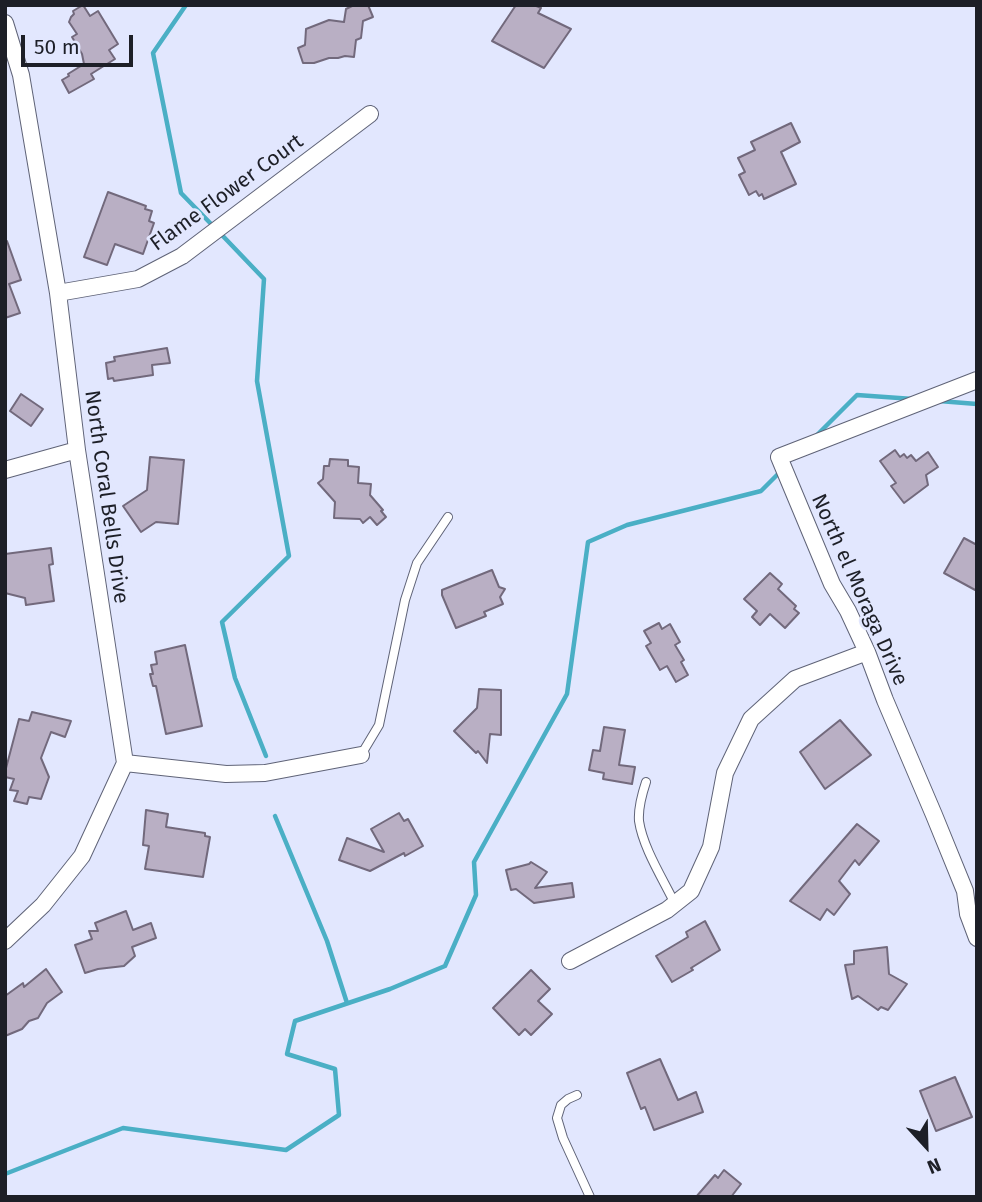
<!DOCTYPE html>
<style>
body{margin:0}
#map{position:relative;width:982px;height:1202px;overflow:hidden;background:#e2e7fe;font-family:"Fira Sans",sans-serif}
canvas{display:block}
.frame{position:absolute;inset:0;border:7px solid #1d1f27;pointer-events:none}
.north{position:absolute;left:891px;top:1111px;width:70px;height:70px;-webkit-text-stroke:5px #e2e7fe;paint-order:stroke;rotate:158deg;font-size:19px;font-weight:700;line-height:28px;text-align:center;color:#1d1f27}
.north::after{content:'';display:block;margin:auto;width:24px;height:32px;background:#1d1f27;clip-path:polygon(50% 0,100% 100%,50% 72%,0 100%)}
.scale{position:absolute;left:21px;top:35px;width:112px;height:32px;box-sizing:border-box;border:4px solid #1d1f27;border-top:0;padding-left:9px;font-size:21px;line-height:24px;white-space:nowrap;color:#1d1f27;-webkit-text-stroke:5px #e2e7fe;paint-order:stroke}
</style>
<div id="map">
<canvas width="982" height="1202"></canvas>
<div class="frame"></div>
<div class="north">N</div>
<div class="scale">50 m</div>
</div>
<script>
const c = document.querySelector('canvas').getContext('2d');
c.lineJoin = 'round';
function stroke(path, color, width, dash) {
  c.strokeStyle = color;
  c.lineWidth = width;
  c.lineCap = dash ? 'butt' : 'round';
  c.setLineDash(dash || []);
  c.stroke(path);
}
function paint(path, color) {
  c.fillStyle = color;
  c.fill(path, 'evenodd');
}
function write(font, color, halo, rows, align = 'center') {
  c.font = font + ' "Fira Sans",sans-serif';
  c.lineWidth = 6;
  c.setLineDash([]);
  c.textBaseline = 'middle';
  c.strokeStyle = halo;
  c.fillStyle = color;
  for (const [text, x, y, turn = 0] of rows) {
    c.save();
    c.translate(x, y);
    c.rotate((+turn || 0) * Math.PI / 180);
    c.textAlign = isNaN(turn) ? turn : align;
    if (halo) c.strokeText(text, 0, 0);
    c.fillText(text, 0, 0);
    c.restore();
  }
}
const stream = new Path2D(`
 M186,5L153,53L181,193L214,227
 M220,233L264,279L257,381L289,556L222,622L235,678L266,756
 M939,401L977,404
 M816,436L857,395L913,399
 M275,816L327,941L347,1003
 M5,1174L123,1128L286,1150L339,1115L335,1069L287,1054L295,1021L390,989L445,966L476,895L474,862L567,694L588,542L627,525L761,491L780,472`);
const building = new Path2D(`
 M83,5L90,16L98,11L118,44L109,50L115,59L91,74L94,79L69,93L62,80L69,76L68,74L84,64L82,54L72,37L77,34L69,22L71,17L74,14L73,11Z
 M354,5H368L373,17L363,21L361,38L356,40L354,57L345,56L338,58H329L314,63H303L298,48L305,45L306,29L329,20L344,22L346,9Z
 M516,5H534L541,8L538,13L571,29L544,68L492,41Z
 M791,123L800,142L781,152L796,184L764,199L762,194L759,196L756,191L749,195L739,175L745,172L738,158L755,150L751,142Z
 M108,192L146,206L145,209L152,211L149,221L154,223L143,254L115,244L107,265L84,257Z
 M5,241H7L21,280L9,284L20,313L5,318Z
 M167,348L170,363L152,365L153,375L114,381L113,378L108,379L106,363L115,361L114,357Z
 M21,394L43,409L31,426L10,411Z
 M895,450L900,457L904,454L907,458L911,455L916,461L928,452L938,467L926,475L928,485L904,503L891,486L896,483L880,461Z
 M150,457L184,460L178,524L156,522L141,532L123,506L147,490Z
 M330,459L348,460V466L359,467L358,483L371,484L370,495L383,510L381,511L386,517L377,525L370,517L363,523L360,519L334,518L335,502L318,483L323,479L324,466H329Z
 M964,538L977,545V591L944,573Z
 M51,548L53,564L49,565L54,601L26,605L25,598L5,593V554Z
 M492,570L499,587L505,589L500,597L503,604L484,612L486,616L456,628L442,595V590Z
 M770,573L782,584L778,589L796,606L794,609L799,613L785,628L770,614L760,625L752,617L757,611L744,599Z
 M659,623L662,629L670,624L680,642L675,645L684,660L681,662L688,675L676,682L667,666L660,670L646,646L651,643L644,631Z
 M185,645L202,726L166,734L156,686H153L150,674H153L151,665L157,664L155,652Z
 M479,689L501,690V735L490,734L487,763L478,751L476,753L454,731L477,708Z
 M32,712L71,721L65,737L51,732L41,758L49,777L41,799L29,797L27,804L14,801L18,791L10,790L14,779L5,777V772L19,719L29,721Z
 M840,720L871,755L825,789L800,752Z
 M604,727L625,730L619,765L635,767L632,784L603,779L604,773L589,770L593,750L600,751Z
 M146,810L168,814L166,827L205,833V836L210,837L203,877L145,869L149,846L143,845Z
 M399,813L404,821L408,819L423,846L405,856L404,853L370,871L339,860L347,838L384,852L371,829Z
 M857,824L879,841L859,865L855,860L839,881L850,894L834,915L827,909L820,920L790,901Z
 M531,862L547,872L535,888L572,883L574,897L534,903L516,889L511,890L506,870L529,864Z
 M126,911L133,930L151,923L156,938L132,947L135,956L124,966L98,969L85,973L75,945L92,939L89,931H98L95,923Z
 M705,921L720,950L691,968L693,970L672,982L656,956L688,937L686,932Z
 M887,947L889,974L907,984L888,1010L881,1007L878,1010L858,996L852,999L845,965L854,964V951Z
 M46,969L62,992L47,1003L38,1018L29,1021L22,1029L5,1036V996L23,983L24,987Z
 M531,970L550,989L538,1001L552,1014L531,1035L525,1029L519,1035L493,1008Z
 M660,1059L678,1100L696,1092L703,1112L654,1130L645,1107L641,1109L627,1073Z
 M955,1077L972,1117L936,1131L920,1091Z
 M724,1170L741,1184L731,1197H696L715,1175L718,1178Z`);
const lane = new Path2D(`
 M361,755L379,725L405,600L417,563L448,517
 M646,782C642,794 638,808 639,821C643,848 663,879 675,904
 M577,1095L568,1099L561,1105L557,1118L563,1138L590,1197`);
const street = new Path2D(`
 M5,23L21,75L58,293L77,450L125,763L82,856L43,905L5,941
 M58,293L138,279L182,256L370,114
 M977,380L779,457L832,584L848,611L867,652L885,700L934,815L965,891L968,914L977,938
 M5,470L77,450
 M125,763L226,774L265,773L361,755
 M570,961L667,910L691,891L711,847L725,773L751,719L795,679L867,652`);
const streetNames = [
 ["Flame Flower Court",227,193,-36],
 ["North Coral Bells Drive",106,497,82],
 ["North el Moraga Drive",859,590,66]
];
stroke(stream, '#4aafc5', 4.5);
paint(building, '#b9afc4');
stroke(building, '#72697c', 2);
stroke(lane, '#5f6377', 10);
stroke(street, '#5f6377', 18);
stroke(lane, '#fff', 8);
stroke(street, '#fff', 16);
write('21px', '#1d1f27', '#e2e7fe', streetNames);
</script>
